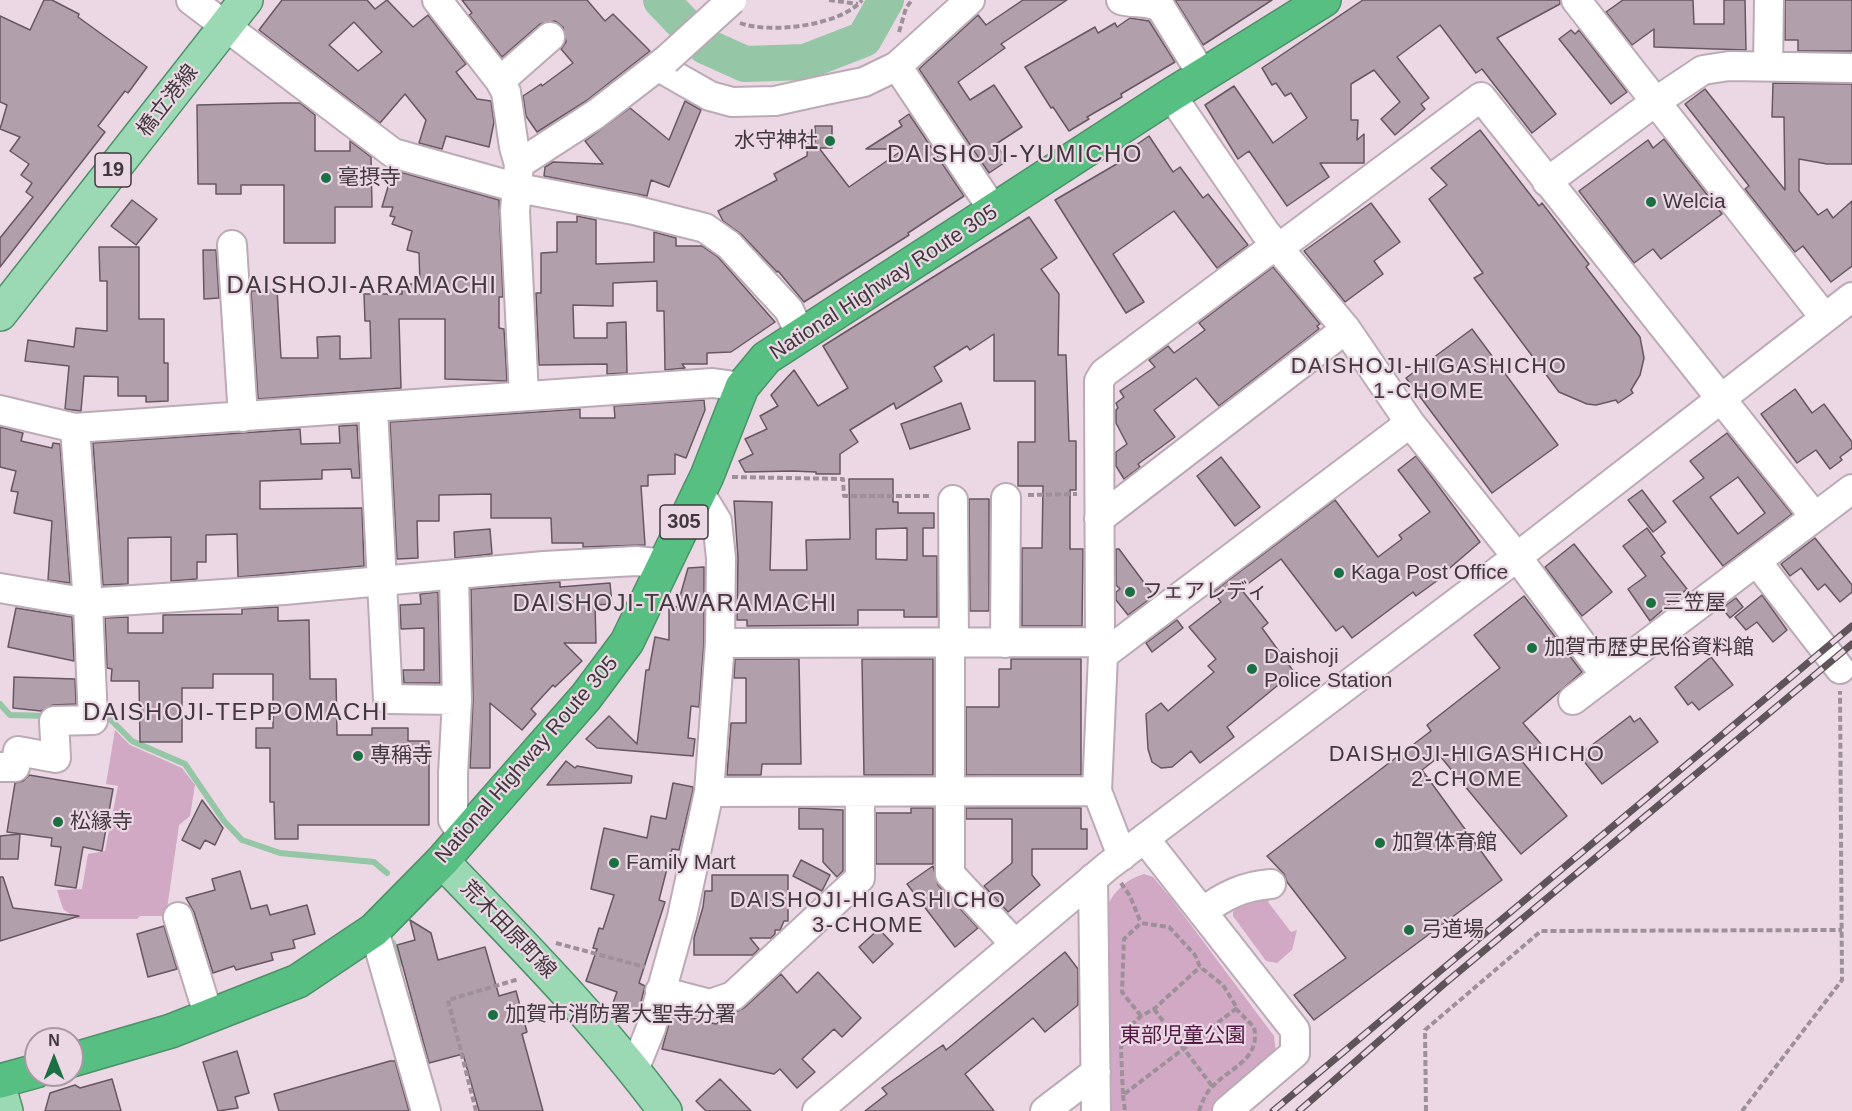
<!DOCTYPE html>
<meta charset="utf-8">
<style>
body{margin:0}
#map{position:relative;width:1852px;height:1111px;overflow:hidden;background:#ebd8e4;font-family:Helvetica,sans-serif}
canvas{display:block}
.north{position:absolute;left:24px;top:1027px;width:60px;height:60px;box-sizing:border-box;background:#ebd8e4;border:2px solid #a798a1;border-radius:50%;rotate:0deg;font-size:16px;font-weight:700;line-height:24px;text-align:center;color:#40383d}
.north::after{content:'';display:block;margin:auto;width:21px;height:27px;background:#1b7043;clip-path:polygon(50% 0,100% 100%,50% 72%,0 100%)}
</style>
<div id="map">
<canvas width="1852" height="1111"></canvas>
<div class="north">N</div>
</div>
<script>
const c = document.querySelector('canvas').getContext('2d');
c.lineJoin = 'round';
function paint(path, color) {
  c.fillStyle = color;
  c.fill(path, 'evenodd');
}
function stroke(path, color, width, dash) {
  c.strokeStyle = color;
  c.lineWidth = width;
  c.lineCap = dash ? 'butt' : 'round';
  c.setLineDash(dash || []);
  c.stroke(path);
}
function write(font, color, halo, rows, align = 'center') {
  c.font = font + ' Helvetica,"Noto Sans JP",sans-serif';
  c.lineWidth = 4.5;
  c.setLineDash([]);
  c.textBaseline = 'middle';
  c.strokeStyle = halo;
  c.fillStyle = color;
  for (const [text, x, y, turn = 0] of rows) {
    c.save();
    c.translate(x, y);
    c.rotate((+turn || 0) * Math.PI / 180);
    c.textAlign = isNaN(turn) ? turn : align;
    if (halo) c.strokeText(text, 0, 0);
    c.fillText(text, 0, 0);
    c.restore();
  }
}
const green = new Path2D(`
 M115,730L130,745L182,768L195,785L190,816L179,825L166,916H140L137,919H77L63,909L57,890L82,889L88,854L105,851L118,786L106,784Z
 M1144,874L1153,877L1170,897L1274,1036L1276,1053L1210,1111H1112L1107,906C1115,890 1127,879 1144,874Z
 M1249,896L1272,897L1268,902L1291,932L1297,930L1292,950L1277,963L1266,961L1233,916V912Z`);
const stream = new Path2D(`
 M0,704L10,715L48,716
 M100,716L108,717L132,741L185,764L224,821L242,840L280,853L374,862L387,873
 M393,943L399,965`);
const river = new Path2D(`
 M661,0L705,46L745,64L805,62L864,39L886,0`);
const building = new Path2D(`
 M44,0H52L79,14L78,17L147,67L128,93L125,91L98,126L105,132L0,267V238L33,197L26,192L32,183L21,175L29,164L10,151L20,137L0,129L7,105L0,102V16L30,30Z
 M282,0H367L375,9L387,0L413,27L428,15L466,64L456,72L477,99L491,101L494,122L489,147L446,136L442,149L419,143L426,120L405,94L380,123L259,30ZM354,22L382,52L358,71L329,45Z
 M462,0H587L605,21L613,14L650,51L586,101L537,132L526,116L523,96L541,84L542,86L573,63L561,49L566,42L563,27L555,21L540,24L502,57L469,15L472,13Z
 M1023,0H1067L1001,44L1005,48L958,82L970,100L994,85L1022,127L996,144L1007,161L989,173L919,69L978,15L986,25Z
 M1175,0H1272L1203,45Z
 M1363,0H1560V4L1497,38L1556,114L1532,133L1482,69L1476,73L1440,25L1397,57L1429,98L1421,104L1425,109L1395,135L1381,119L1400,102L1374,70L1351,84V120H1358L1357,140L1364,134V163H1320L1329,177L1287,206L1249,151L1238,159L1205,105L1234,86L1273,143L1307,118L1291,93L1285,96L1276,83L1272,85L1262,68Z
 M1623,0H1693L1694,24H1724V0H1745L1746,50L1654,47V29L1632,45L1606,12Z
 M1785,0H1852V51H1798V40H1785Z
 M1130,18L1149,21L1175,62L1121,94L1122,97L1087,117L1089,119L1069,131L1053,107L1051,108L1025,67L1095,27L1098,33L1115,23L1117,27Z
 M1571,30L1575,34L1579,30L1627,92L1611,104L1559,39Z
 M1773,83L1852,84V164H1827L1799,159V191L1818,215L1827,209L1833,218L1852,201V266L1831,282L1803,246L1795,252L1745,189L1749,186L1685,104L1705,89L1785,190L1784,117H1772Z
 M685,101L701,110L669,187L651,180L647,196L544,176L545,167L553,162L603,164L585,141L630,108L669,140Z
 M283,103H300L315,115V151H350V141L371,157L372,207H335V243H284V185H241V194H216V184H198L197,105Z
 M909,114L964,196L908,233L909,235L804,302L778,271L777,272L741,234L723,221L718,211L777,180L774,174L807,156L808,133L815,142V126H832V148H819L849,187L904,149H866L902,126L899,121Z
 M1480,130L1539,206L1542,203L1589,264L1586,267L1640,337L1644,358L1640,375L1631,390L1633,393L1618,403L1616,400L1596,405L1587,404L1559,392L1474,278L1483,273L1429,199L1447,185L1431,168Z
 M1149,136L1173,172L1180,167L1203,198L1208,194L1248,245L1217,268L1174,211L1113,254L1144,302L1126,313L1055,200L1120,162L1117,158Z
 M1664,139L1722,214L1661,259L1653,249L1634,263L1579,191L1648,140L1653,148Z
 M393,170L499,200L503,297H499V328L504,329L507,381L445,379V319H399L401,388L258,399L251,291L277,289L281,358H318L317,337L340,336V359L371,358L370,321H365L364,294H402V284H420L419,253L407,250L412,231L392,224L395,217L390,216L393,207H382Z
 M132,200L157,219L136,245L111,226Z
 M1371,203L1400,242L1374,261L1383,274L1345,302L1304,251Z
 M577,216L596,220V264L654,262V232L676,238V246H702L718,257L775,322L731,352L707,353V364H682L685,368L665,370L664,311H657V281L613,283V306L573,305L574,338H607V323L626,322L627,373L607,374V364L539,365L536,293H541V253L557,252V222H577Z
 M1029,217L1057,258L1041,269L1059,294L1058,355H1066L1069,441H1076V490H1070V549H1083L1082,626H1022V548H1042L1043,486H1018V442H1035V381H994V334L970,350L967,346L934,367L942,381L896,409L894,403L850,430L858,442L840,454V474H816V472L792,471L745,472L739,461L753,454L745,439L767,429L760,416L778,406L771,395L794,370L818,406L848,388L823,346Z
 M99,247H139V319H164V363H168V401L146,402V396H118V377L84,376L81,411L65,409L69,366L25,361L28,340L74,347L76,328L107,331V281H100Z
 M203,250H216L219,298L204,299Z
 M1273,267L1320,324L1317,326L1319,329L1219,406L1196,378L1154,410L1175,437L1138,464L1140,467L1124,479L1116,466V452L1127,444L1116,423V410L1118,408L1116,403L1124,397L1120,391L1155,367L1149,360L1168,346L1174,353L1205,330L1199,323Z
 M1472,329L1558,445L1492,493L1406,378Z
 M1795,389L1812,413L1824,404L1852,442V448L1840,457L1842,460L1830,469L1816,450L1797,463L1761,414Z
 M704,400L705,410L686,458L675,454V474L648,475V486H641L645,545L583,547V543H552L551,518H491V494L439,495V521H417L418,558L397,559L390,422L580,409V418H615L614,406Z
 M961,403L970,429L910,449L901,424Z
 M357,425L360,478H352L351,469L322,470V479L260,481V509L362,508L364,566L238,577L237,534L206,535V562H197V579L171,581V537L128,538V584L103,585L93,443L300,429L301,444L340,443L339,426Z
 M0,427L23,433L21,441L52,448L53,443L60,444L70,583L48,580L52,521L14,513L18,492L11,491L16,471L0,467Z
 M1727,433L1792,514L1723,566L1673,501L1704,478L1690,461ZM1738,477L1765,513L1738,534L1710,497Z
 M1416,456L1480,542L1444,573L1445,575L1416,596L1413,592L1352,638L1343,626L1336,631L1281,559L1241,589L1268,623L1262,628L1294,672L1227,727L1234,737L1200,763L1191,751L1172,767L1161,768L1152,762L1148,749L1146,714L1161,703L1168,711L1214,672L1208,666L1216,659L1189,627L1221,602L1213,592L1335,500L1378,557L1402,539L1399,535L1430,512L1398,470Z
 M1221,457L1260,507L1235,526L1197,476Z
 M849,479H893V502H898V513H934V528H923V556H937V617H904V610H858V625L747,626V620H737L738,558L734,501L772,502L770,570H807L806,540L850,539ZM907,528V560L876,559V529Z
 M1642,490L1666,522L1653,532L1628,500Z
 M969,499H989V611H970Z
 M1647,528L1665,553L1661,556L1687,589L1650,621L1628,589L1646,576L1623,546Z
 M490,529L492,554L455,558L454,532Z
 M1815,538L1852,585V592L1840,602L1825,584L1818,590L1801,568L1790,576L1781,564Z
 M1574,544L1612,592L1582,616L1545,567Z
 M1116,549H1119L1154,596L1128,615L1116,600V592L1120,589L1116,585Z
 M704,567V642L699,707L691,706L688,738L695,739L693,756L597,748L586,739L609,716L637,744L646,670H649L655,637L669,640V607H677L688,568Z
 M560,582V587L610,583L612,604L595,605L596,643H564L582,661L555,687L553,685L531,709L536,714L522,730L490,703V768H470L473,700L471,589Z
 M438,592L440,683H404L403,670H424V628L401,629L400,605L421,604L420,594Z
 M1762,595L1787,630L1773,642L1757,622L1746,630L1735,617Z
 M1524,596L1582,672L1523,723L1541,744L1521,760L1567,816L1521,854L1440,756L1422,770L1502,880L1314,1020L1294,995L1346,958L1287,882L1284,874L1267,856L1431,731L1427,725L1500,668L1474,635Z
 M1736,598L1743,607L1730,618L1722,608Z
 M278,607V621L309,620L310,679H336L337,735H372V728H408V741H429V825H298V839H275L274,802H270V748H256V728H273V674H213V688H182V742H140L139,681H111L112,669L107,668L105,618L128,617V633H163V615L242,614V609Z
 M16,608L72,617L74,661L8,647Z
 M1177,620L1183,628L1152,652L1146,643Z
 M1711,657L1733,685L1699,710L1692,702L1688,705L1675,687Z
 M735,659H799L801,764H762L761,775H727L731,723H746V678H734Z
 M862,659H933V775H864Z
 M1011,659H1081V775H966V707H999V669H1011Z
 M14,677L75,679L76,704L53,705L41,711L13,708Z
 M1630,716L1634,722L1640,718L1658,742L1602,784L1579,755Z
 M566,761L575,768L577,766L632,776L631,783L547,785Z
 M29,775L113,789L102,851L83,847L76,888L55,885L61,847L51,846L52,838L7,832L15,783L23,781Z
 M673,783L693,787V790L679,850L672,849L659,900L665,902L639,983L645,986L638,1014L613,1003L617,992L586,981L597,949L593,948L599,928L603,929L614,895L591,889L604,828L647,838L651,816L666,819Z
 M202,800L223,828L215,845L205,840L200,849L182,840Z
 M799,808L843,810V871L837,877L823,862V829H799Z
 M911,808H933V864H876V813H911Z
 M966,808H1081V829H1087V849H1032V875L1040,885L1008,912L984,886L1012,863V819H966Z
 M20,834L18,859H0V836Z
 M801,860L830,875L822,891L793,876Z
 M933,866L938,885L978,928L955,947L907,884Z
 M240,871L251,909L267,905L270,915L307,905L315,934L293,940L295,948L271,953L273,960L236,970L234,966L213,973L194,912L186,898L215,890L212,879Z
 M712,875H788V921H784L780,930H775V934L771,938H750L759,949L753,955H694V938L703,907L705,891H712Z
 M0,877H3L13,908L79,916L0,941Z
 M410,920L431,933L438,960L485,947L499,996L516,991L527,1032L522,1034L543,1111H479L463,1054L429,1063L397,945L415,940Z
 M164,926L177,969L148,977L137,934Z
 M879,929L893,944L873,963L859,947Z
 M1065,952L1078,969V1005L1045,1032L1033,1018L965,1074L994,1111H865L887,1094L882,1088L943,1045L946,1050Z
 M818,972L861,1018L842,1037L834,1029L802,1059L815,1072L797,1088L780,1069L774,1074L662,1049L672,1013L716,1024L727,1016L744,1008L781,974L797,993Z
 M237,1051L249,1093L235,1097L238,1108L218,1111L203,1062Z
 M390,1061H395L409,1111H279L274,1094Z
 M112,1079L121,1111H45L50,1093L75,1085L80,1088Z
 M720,1079L751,1111H706L696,1101Z`);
const path = new Path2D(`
 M829,0L858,4
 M740,23C769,34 841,26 862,0
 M899,32L906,8L912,0
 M732,477L843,479L844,496H930
 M1028,495L1077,494
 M1121,883L1130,896L1141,923
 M556,943L645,967
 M1154,1009L1212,1086
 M1141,1016L1122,992L1124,939L1141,923L1169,927L1195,955L1200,967L1223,985L1237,1008L1123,1095L1121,1048L1124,1032L1141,1016L1154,1009L1200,967
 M1123,1095L1125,1111
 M476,1111L448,1000L519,979
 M1199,1111C1202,1102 1206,1092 1213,1086C1231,1067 1261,1059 1254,1027L1235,1008
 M1426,1111L1425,1030L1541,931L1842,930
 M1742,1111L1842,980L1840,691`);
const minor = new Path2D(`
 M191,0L393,153L518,188L634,210L705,228L729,245L789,310L800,334
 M437,0L500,81L506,92L514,147L519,164L515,211L524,396
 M1121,0C1134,4 1149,0 1161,8L1203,76
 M1576,0L1825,318
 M897,66L994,211
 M1768,66L1769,0
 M659,67L710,96L732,102L775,101L825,90L864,82L897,66L970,0
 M500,81L550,37
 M1171,95L1265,232L1346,329L1410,423L1517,557L1605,675
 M519,164L596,114L666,60
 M1547,182L1655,102L1703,70L1729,66L1852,68
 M232,245L243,417
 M1280,247L1481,97L1815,517
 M373,408L388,699L457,700
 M0,410L75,428L713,383L742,387
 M953,500L954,644
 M1099,519L1346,329
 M1757,562L1840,669
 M454,576L457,700L453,774V820L464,836
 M0,588L88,603L284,590L544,566L636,561L666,564
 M720,643L1100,642
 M1005,643L1006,498
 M950,644V874L1014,943
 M1103,655L1410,423
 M1573,700L1852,489
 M0,767H15L18,751L56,758L54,721L93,720L88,603L75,428
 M709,792L1097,791
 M1145,839L1295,1030V1053L1227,1111
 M1122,856L1097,791L1103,655L1100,642L1099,381L1104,373L1277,244
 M1093,878L1096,1111
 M1202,912C1224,896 1243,886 1271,884
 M178,917L209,1017
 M374,930L426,1111
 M660,991L710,1004L733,996L860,878V793
 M634,1070L651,1028L682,917L709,792L720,643L721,558L717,521L698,490
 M817,1111L1108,866L1517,557L1852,297
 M1045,1111L1096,1072`);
const major = new Path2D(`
 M0,314L246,0
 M442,861C520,942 598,1021 665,1111
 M0,1091L6,1111`);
const highway = new Path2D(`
 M72,1060L171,1031L298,981L374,930L442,861L586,697L627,642L707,476L742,387L766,358L1171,95L1324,0
 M0,1081L36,1071`);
const rail = new Path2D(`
 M1273,1111L1852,626
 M1299,1111L1444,984L1852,644`);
const minorBridge = new Path2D(`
 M666,60L732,0`);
const markers = [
 [830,141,6,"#1b7043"],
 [326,178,6,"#1b7043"],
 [1651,202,6,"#1b7043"],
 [1339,573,6,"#1b7043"],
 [1130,592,6,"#1b7043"],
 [1651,603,6,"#1b7043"],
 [1532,648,6,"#1b7043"],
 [1252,669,6,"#1b7043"],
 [358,756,6,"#1b7043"],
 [58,822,6,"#1b7043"],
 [1380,843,6,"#1b7043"],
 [614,863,6,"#1b7043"],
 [1409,930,6,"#1b7043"],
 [493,1015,6,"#1b7043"]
];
const shields = [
 [113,170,36],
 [684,522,48]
];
const shieldNames = [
 ["19",113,170],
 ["305",684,522]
];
const streetNames = [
 ["橋立港線",168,101,-52],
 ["National Highway Route 305",884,283,-33],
 ["National Highway Route 305",527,760,-49],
 ["荒木田原町線",508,930,46]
];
const poiNames = [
 ["水守神社",818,141,"right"],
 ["毫摂寺",338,178],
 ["Welcia",1663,202],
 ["Kaga Post Office",1351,573],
 ["フェアレディ",1142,592],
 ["三笠屋",1663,603],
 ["加賀市歴史民俗資料館",1544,648],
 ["Daishoji",1264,657],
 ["Police Station",1264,681],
 ["専稱寺",370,756],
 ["松縁寺",70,822],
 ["加賀体育館",1392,843],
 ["Family Mart",626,863],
 ["弓道場",1421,930],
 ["加賀市消防署大聖寺分署",505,1015]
];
const parkNames = [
 ["東部児童公園",1183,1036]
];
const neighbourhoodNames = [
 ["DAISHOJI-HIGASHICHO",1429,367],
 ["1-CHOME",1429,392],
 ["DAISHOJI-HIGASHICHO",1467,755],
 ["2-CHOME",1467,780],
 ["DAISHOJI-HIGASHICHO",868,901],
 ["3-CHOME",868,926]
];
const quarterNames = [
 ["DAISHOJI-YUMICHO",1015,155],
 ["DAISHOJI-ARAMACHI",362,286],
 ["DAISHOJI-TAWARAMACHI",675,604],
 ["DAISHOJI-TEPPOMACHI",236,713]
];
paint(green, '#d1a9c4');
stroke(stream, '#95c6a5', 6);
stroke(river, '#95c6a5', 36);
paint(building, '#b19fab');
stroke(building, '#675762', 1.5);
stroke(minor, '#bcaab6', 32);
stroke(major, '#4e9069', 36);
stroke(highway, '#4e9069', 36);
stroke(path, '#9e9099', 4, [6, 3]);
stroke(minor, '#fff', 28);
stroke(major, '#9ad9b3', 33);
stroke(highway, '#56bf81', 33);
stroke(rail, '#5e545a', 7);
stroke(rail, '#ebd8e4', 4.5, [14]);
stroke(minorBridge, '#bcaab6', 32, []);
stroke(minorBridge, '#fff', 28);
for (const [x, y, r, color] of markers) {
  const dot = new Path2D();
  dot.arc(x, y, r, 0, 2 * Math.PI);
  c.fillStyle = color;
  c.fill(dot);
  stroke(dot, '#ebd8e4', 2);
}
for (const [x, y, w] of shields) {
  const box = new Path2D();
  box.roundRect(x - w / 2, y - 17, w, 34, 4.5);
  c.fillStyle = '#ebd8e4';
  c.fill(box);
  stroke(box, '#40383d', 1.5);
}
write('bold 20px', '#40383d', null, shieldNames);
write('21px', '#40383d', '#ebd8e4', streetNames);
write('21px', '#40383d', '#ebd8e4', poiNames, 'left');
write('21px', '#511944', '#ebd8e4', parkNames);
c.letterSpacing = '1.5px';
write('22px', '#40383d', '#ebd8e4', neighbourhoodNames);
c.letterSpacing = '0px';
c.letterSpacing = '1.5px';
write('24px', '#40383d', '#ebd8e4', quarterNames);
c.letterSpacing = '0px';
</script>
